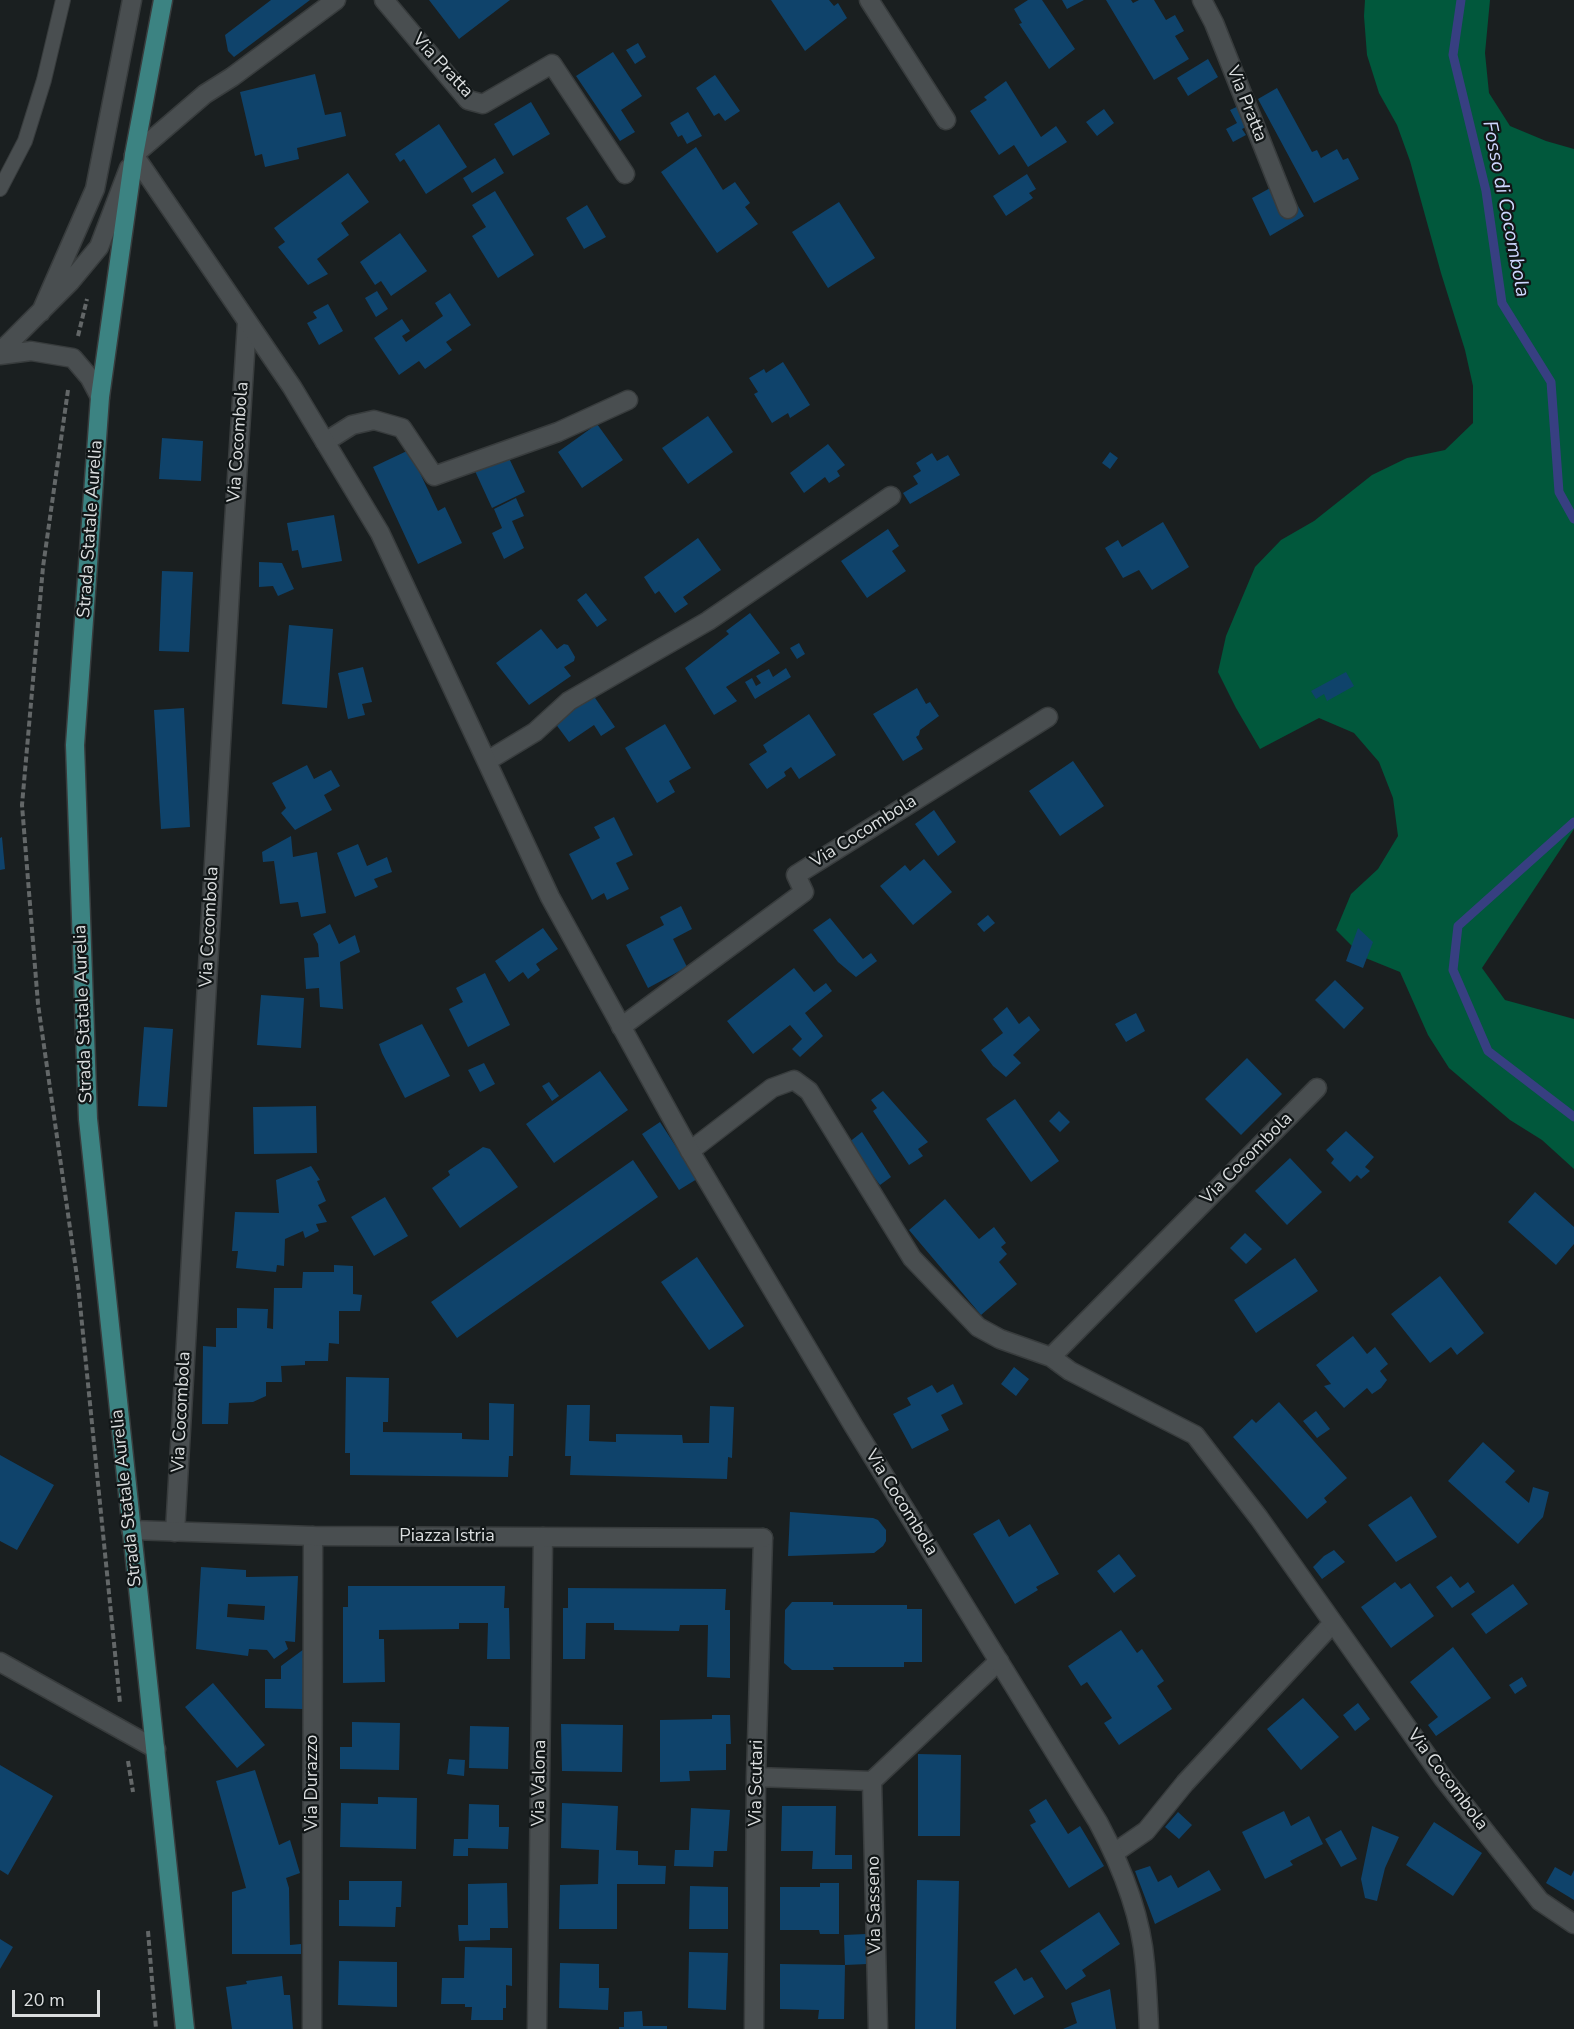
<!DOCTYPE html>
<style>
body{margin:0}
#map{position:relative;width:1574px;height:2029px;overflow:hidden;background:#1a1f20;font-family:"Nunito Sans",sans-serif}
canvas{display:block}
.scale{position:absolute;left:12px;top:1990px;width:88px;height:27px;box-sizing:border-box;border:3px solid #dbdedf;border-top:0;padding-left:8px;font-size:18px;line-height:21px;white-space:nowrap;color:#dbdedf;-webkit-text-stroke:4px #111617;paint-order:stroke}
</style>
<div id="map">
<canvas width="1574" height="2029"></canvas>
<div class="scale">20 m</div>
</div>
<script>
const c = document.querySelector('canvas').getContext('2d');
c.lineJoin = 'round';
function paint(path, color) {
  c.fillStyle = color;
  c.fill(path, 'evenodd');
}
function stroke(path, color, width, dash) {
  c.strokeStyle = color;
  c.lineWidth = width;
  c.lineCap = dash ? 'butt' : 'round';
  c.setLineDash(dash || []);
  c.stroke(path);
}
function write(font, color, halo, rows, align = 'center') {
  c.font = font + ' "Nunito Sans",sans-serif';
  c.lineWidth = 4.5;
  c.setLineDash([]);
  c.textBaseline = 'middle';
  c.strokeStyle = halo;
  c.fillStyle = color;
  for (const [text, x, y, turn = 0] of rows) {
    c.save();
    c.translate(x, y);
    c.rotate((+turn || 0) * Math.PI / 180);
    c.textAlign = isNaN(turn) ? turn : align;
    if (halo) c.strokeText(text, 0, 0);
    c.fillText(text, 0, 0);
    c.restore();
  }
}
const forest = new Path2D(`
 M1365,0H1490L1485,53L1489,93L1510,126L1546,141L1574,149V829L1482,968L1505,1000L1574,1019V1169L1542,1140L1510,1120L1449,1068L1428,1035L1400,972L1363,957L1336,930L1351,894L1378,869L1398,836L1393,798L1379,762L1354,733L1319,718L1260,749L1236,708L1218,672L1226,636L1255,567L1281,540L1314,521L1372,475L1407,458L1445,450L1473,423V386L1465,350L1441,273L1410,161L1397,125L1379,93L1367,55L1364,16Z`);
const stream = new Path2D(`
 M1461,0L1453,55L1486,191L1502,303L1551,382L1559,492L1574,519
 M1574,822L1458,926L1453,970L1488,1051L1574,1117`);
const building = new Path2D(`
 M271,0H310L234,57L228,51L225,35Z
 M429,0H510L459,39Z
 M771,0H829L834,6L838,3L847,18L805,51Z
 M1028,0H1042L1075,49L1049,69L1019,24L1022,23L1014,9Z
 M1062,0H1084L1067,9Z
 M1106,0H1131L1133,3L1139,0H1154L1166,20L1175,15L1184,31L1175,36L1189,59L1154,80Z
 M638,43L646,57L635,64L626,50Z
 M613,52L642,96L621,110L635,132L620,141L576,76Z
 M1208,59L1218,77L1188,96L1177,78Z
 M315,74L325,115L341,112L346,136L297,148L299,159L265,167L262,154L255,156L240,92Z
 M715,75L740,111L725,121L719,113L714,116L696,88Z
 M1006,81L1041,137L1056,126L1067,142L1028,167L1014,145L999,155L970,111L987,100L984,97Z
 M1277,88L1312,152L1317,150L1321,158L1337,149L1343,160L1348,158L1359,179L1314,203L1258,99Z
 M531,102L550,134L513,156L494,124Z
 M1245,103L1255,122L1242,129L1246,135L1233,142L1226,129L1237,123L1230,110Z
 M1104,109L1114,123L1097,136L1086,122Z
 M688,112L702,136L687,144L682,135L678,137L670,123Z
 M439,124L467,167L426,194L404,159L400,162L395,154Z
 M696,147L723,190L735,182L750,203L745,207L758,224L717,253L661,172Z
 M495,158L504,173L472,193L463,178Z
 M348,173L369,202L341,223L349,235L317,259L328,274L308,285L278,247L285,242L274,228Z
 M1027,174L1036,189L1029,193L1033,198L1006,216L993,196Z
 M1283,181L1304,216L1270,236L1252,198Z
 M495,191L534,255L498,278L472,236L486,227L472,205Z
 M839,202L875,258L828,288L792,232Z
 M587,205L606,237L584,249L566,218Z
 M400,233L427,271L391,296L381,281L375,285L360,262Z
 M377,291L388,309L376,317L365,298Z
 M450,293L471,325L446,342L452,350L425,369L419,361L399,375L374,338L402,319L410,331L402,336L406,342L443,316L435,303Z
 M328,304L343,331L319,345L307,323L317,318L313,312Z
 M783,362L810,405L790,418L788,413L772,423L754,394L758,392L749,378L764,369L766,373Z
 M708,416L733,452L688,484L662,448Z
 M597,424L623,460L582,488L558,452Z
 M162,438L203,441L201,481L159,479Z
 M828,444L845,465L837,471L840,476L829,483L825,477L804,493L790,473Z
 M409,450L438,511L445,507L462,543L418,564L373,467Z
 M1110,452L1118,458L1110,469L1102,463Z
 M932,453L937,461L948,455L960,475L910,504L903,493L918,484L913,476L921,471L916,463Z
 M508,456L525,492L492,508L475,471Z
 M516,498L524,516L512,521L524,548L504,559L492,533L502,528L494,509Z
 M334,515L342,561L302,568L298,550L292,551L287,523Z
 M1163,522L1189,567L1152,590L1139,570L1123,578L1105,548L1118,540L1122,547Z
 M888,529L899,546L892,551L906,571L867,598L841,561Z
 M698,538L721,570L683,597L688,604L675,613L659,591L655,594L644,577Z
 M259,562L282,563L294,589L278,596L273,586L259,587Z
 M162,571L193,572L189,652L159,651Z
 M586,593L607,620L597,627L577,600Z
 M750,613L780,653L726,687L737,701L714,715L685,668L729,634L726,631Z
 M289,625L333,629L327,708L282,704Z
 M541,629L557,649L564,644L568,645L575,657L574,661L564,667L571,676L529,705L496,663Z
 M799,643L805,654L797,659L790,648Z
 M363,667L372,702L362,704L365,715L348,719L338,673Z
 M786,668L791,677L755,699L745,682L752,678L756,686L761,683L756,676L769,669L773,677Z
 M1346,672L1354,686L1327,701L1324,694L1316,699L1311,691Z
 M917,688L926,704L930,702L939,716L920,730L919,735L916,737L923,749L903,761L873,714Z
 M591,692L615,727L601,736L594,725L569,742L555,723L573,711L569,707Z
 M184,708L190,827L161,829L154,710Z
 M809,714L836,755L799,779L791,767L784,772L786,776L767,789L749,764L767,752L763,745Z
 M665,724L691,768L669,781L675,792L657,803L625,748Z
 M1073,761L1104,806L1060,836L1029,791Z
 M307,765L314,779L331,770L340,786L324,795L332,810L295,830L281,813L286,808L272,783Z
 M934,810L956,842L938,856L915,824Z
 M614,817L633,855L616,863L629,889L607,900L604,893L592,900L569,854L600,838L594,827Z
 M291,836L293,857L317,852L326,913L301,917L298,902L280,904L274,861L263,862L262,852Z
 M2,837L5,869L0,870V838Z
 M358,844L367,866L387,857L392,872L374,879L378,887L355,897L337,853Z
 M924,859L952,892L913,925L880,886L905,865L910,871Z
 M681,906L692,929L673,939L687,967L648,988L626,945L664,925L660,917Z
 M988,915L995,923L984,932L977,924Z
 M830,918L863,959L871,953L877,961L856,977L838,962L813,930Z
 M330,924L339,944L355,935L360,952L340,962L343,1009L320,1007L319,988L306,989L304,958L319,957L318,944L313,934Z
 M543,928L558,949L536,964L540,970L528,979L523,972L509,982L495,961Z
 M1358,928L1373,942L1363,968L1346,961Z
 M794,968L814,992L826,983L832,991L805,1013L823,1036L800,1057L792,1049L802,1039L790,1025L753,1054L727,1021Z
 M485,973L510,1025L468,1047L449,1009L463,1002L456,988Z
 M1335,980L1364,1008L1344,1029L1315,1000Z
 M261,995L304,998L301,1048L257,1045Z
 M1007,1007L1019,1024L1029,1016L1040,1030L1013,1055L1021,1063L1006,1077L993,1066L981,1050L1003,1033L993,1019Z
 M1136,1013L1145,1031L1126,1042L1115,1024Z
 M422,1024L450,1076L405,1098L382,1053L379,1044Z
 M144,1027L173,1029L167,1107L138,1106Z
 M1247,1058L1282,1094L1241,1135L1205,1099Z
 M484,1063L495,1084L480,1092L468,1070Z
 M600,1071L628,1110L554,1163L526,1124Z
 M549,1082L559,1096L552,1101L542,1086Z
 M883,1091L928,1142L918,1149L923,1156L909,1165L873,1111L877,1108L871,1100Z
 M1015,1099L1059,1161L1031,1182L986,1119Z
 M316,1106L317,1153L254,1154L253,1107Z
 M1059,1111L1070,1122L1060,1132L1049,1121Z
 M660,1122L697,1179L679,1190L642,1134Z
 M1346,1131L1374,1157L1365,1167L1370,1171L1361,1179L1357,1175L1350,1182L1331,1163L1334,1159L1326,1150Z
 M862,1132L891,1177L880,1185L848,1143Z
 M483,1147L490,1149L518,1187L460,1228L432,1188L450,1175L448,1171Z
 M1290,1158L1322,1192L1287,1225L1255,1191Z
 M633,1160L658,1197L457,1338L431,1302Z
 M311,1166L320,1180L317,1181L326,1201L318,1205L327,1222L316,1224L319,1231L305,1238L303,1231L285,1239L284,1266L277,1265L276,1272L236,1268L238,1251H232L235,1212L279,1213L276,1180Z
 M1535,1192L1574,1227V1244L1556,1265L1508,1222Z
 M385,1197L408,1236L374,1256L351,1217Z
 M945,1199L979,1239L994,1227L1006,1243L1001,1247L1007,1254L999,1262L1017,1284L981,1315L909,1230Z
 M1245,1233L1262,1249L1246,1264L1230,1248Z
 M697,1257L744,1326L709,1350L661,1282Z
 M1295,1258L1318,1291L1256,1333L1234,1300Z
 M334,1265L353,1266V1294L362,1295L360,1311H339V1344L329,1343L328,1361H305V1365L281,1366L282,1382H266V1396L253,1402L229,1403L228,1424H202L203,1346L216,1347V1328H237V1308L268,1309L267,1328L273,1329L274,1288H302L303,1272H334Z
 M1440,1276L1484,1333L1457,1355L1451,1347L1430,1363L1391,1314Z
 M1353,1336L1367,1354L1375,1347L1388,1364L1380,1371L1387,1380L1381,1388L1372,1394L1367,1388L1344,1408L1324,1386L1331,1384L1316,1365Z
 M1014,1367L1029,1379L1016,1396L1001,1384Z
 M346,1377L389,1378L388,1422H383V1432L462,1433V1439L489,1440V1403L514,1404L513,1456H509L508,1477L350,1475V1453H345Z
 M953,1384L963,1404L941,1415L949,1430L912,1449L893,1414L911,1405L907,1398L932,1385L937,1393Z
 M1279,1402L1347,1478L1324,1498L1327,1502L1307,1519L1233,1437L1252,1419L1256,1423Z
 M567,1405H590L589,1441L616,1442V1434L682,1435L683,1443H709L710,1406L734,1407L732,1458L728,1457L727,1479L570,1475L571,1456H565Z
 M1316,1411L1330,1429L1317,1438L1303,1421Z
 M1483,1442L1515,1471L1505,1482L1529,1503L1533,1487L1549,1492L1543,1517L1518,1544L1448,1481Z
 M0,1455L54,1485L17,1550L0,1541Z
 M1411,1496L1437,1537L1396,1562L1368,1525Z
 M790,1512L873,1518L878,1520L886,1530V1541L883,1546L874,1553L788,1556Z
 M999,1519L1009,1537L1030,1524L1059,1574L1036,1587L1038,1590L1015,1604L973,1534Z
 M1334,1550L1345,1562L1322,1579L1313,1567L1324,1556Z
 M1119,1554L1136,1576L1114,1593L1097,1571Z
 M201,1567L246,1570V1577L298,1576L295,1642L285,1641L288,1649L274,1659L267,1650L249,1649L248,1656L196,1649ZM228,1604L265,1606L264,1620L227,1617Z
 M1451,1576L1460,1588L1468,1582L1475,1592L1452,1608L1436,1587Z
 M1395,1582L1401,1589L1410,1583L1434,1616L1391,1648L1361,1607Z
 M1513,1584L1528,1604L1486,1634L1471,1614Z
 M348,1586H505L504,1608H509L510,1659H487L488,1623H459V1629L379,1630V1639H384L385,1682L343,1683V1607H348Z
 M568,1588L726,1589L725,1610H730V1678L707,1677L708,1625H680L679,1631L614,1630V1623H586L585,1659H563V1608H568Z
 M792,1602H833V1605H907V1609H922V1662H904V1667H833L834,1670H792L784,1663L785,1610Z
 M1121,1630L1137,1653L1142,1649L1164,1681L1157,1686L1172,1709L1119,1745L1104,1723L1112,1718L1087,1682L1081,1686L1068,1666Z
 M1453,1647L1491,1698L1436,1736L1428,1725L1438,1717L1410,1682Z
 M304,1649L303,1709L265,1708V1679H281V1666Z
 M1522,1677L1527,1686L1515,1694L1509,1685Z
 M213,1683L265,1745L237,1768L185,1707Z
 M1303,1698L1339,1737L1301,1770L1267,1729Z
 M1358,1703L1370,1719L1355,1731L1343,1715Z
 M712,1715H730L731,1744H726V1770L689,1771L690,1781L660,1782V1720L712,1719Z
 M352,1722L400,1723L399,1770L340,1769V1747H352Z
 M561,1724L623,1725L622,1772L562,1771Z
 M470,1726L509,1727L508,1769L469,1768Z
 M918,1754L961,1755L960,1836H918Z
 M449,1759L465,1760L464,1776L447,1774Z
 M0,1765L53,1796L8,1875L0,1870Z
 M255,1770L279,1845L290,1840L300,1873L286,1878L289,1888L290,1945L301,1944V1954H232V1892L246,1888L216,1781Z
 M378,1797L417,1798L416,1849L340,1847L341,1803L378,1804Z
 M1046,1799L1068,1834L1080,1826L1104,1866L1069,1888L1030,1825L1036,1822L1029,1810Z
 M562,1803L618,1806L616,1850L638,1851V1865L666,1866L665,1884H617V1929H559L560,1885L598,1884L599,1850L561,1848Z
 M469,1804L499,1805V1827H509L508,1849L468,1848V1856H453L454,1839H468Z
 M782,1806H836L835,1855H852V1869H812L813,1851H781Z
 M691,1808L730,1810L727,1851H714L713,1867L674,1866L675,1850H689Z
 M1284,1811L1291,1826L1309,1816L1323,1844L1290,1861L1293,1865L1265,1879L1242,1832Z
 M1178,1812L1192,1825L1179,1839L1165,1827Z
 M1434,1822L1482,1853L1453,1896L1406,1865Z
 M1372,1826L1399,1837L1385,1868L1377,1901L1365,1898L1361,1879Z
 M1341,1830L1357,1859L1341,1867L1325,1839Z
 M1150,1866L1158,1882L1171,1875L1178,1888L1209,1870L1221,1890L1155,1924L1135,1871Z
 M1555,1867L1571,1876L1574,1870V1900L1546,1883Z
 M917,1880L959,1881L956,2029H915Z
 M349,1881H402L401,1907H396L395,1927L339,1926V1900H349Z
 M507,1883L508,1928H490V1940L459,1941L458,1925H468V1884Z
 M820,1883H839V1934H820L819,1930H780V1887H820Z
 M690,1886L728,1887V1929H689Z
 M1099,1912L1120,1944L1082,1970L1086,1976L1066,1990L1040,1951Z
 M866,1934L867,1964L845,1965L844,1935Z
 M0,1939L13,1947L0,1969Z
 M465,1947L512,1948V1986L506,1985V2008H503V2020H471L472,2007H465V2004H441L442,1978H464Z
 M689,1952L728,1953L726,2010L688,2008Z
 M339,1961L397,1962V2007L338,2005Z
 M560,1963L599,1964V1988H609L608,2010L559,2008Z
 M780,1964L845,1965L844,2019H818L819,2010L780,2009Z
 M1016,1968L1024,1981L1032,1977L1044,1997L1014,2015L994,1982Z
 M282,1976L284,1995H290L293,2029H232L226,1987L247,1984L246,1981Z
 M1110,1989L1116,2029H1063L1077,2023L1071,2003Z
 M642,2011L643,2026H667V2029H619V2027H624V2012Z`);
const path = new Path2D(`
 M78,336L87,299
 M68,390L43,567L22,805L38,1004L78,1284L120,1703
 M128,1761L133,1792
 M148,1931L156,2029`);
const service = new Path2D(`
 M0,189L25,141L44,80L63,0`);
const pedestrian = new Path2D(`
 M1114,1853L1146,1831L1185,1783L1333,1623`);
const minor = new Path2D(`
 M384,0L468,100L483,104L552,64L625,174
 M869,0L946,120
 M1202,0L1214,23L1288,209
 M134,155L205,94L232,77L336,0
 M325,442L352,425L374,420L402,428L434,476L558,432L628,400
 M487,761L535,732L569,701L708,621L891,496
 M621,1027L804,892L796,875L1048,717
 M690,1151L772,1088L794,1080L809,1091L912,1258L978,1327L1000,1339L1051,1357L1070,1371L1195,1435L1259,1518L1443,1778L1540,1901L1574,1924
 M1051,1357L1317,1088
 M175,1532L232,555L247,323
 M0,1662L156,1749
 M756,1777L872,1781L999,1661
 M872,1781L878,2029
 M312,2029L313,1536
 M537,2029L543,1537
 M754,2029L756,1777L763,1538`);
const tertiary = new Path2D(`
 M134,155L292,387L380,533L550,897L690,1151L853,1425L1098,1822C1121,1865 1141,1915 1145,1964C1147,1985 1148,2007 1149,2029
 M131,1530L313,1536L763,1538`);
const secondary = new Path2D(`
 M41,312L95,189L132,0
 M0,352L70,282L99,247L129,168
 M0,355L31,351L73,358L90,378L100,397`);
const primary = new Path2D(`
 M163,0L134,155L100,397L75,745L88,1119L185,2029`);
const streetNames = [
 ["Via Pratta",442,66,47],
 ["Via Pratta",1246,104,68],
 ["Via Cocombola",239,442,-86],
 ["Strada Statale Aurelia",91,529,-86],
 ["Via Cocombola",864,832,-32],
 ["Via Cocombola",210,927,-87],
 ["Strada Statale Aurelia",84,1014,-92],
 ["Via Cocombola",1247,1159,-45],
 ["Via Cocombola",182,1412,-87],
 ["Strada Statale Aurelia",127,1498,-96],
 ["Via Cocombola",901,1503,58],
 ["Piazza Istria",447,1537],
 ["Via Cocombola",1447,1780,53],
 ["Via Durazzo",313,1783,-90],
 ["Via Valona",540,1783,-89],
 ["Via Scutari",757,1783,-89],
 ["Via Sasseno",875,1905,-91]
];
const waterNames = [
 ["Fosso di Cocombola",1505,209,79]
];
paint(forest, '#01583c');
stroke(stream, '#373f81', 9);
paint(building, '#0f436b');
stroke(service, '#383c3d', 16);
stroke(pedestrian, '#383c3d', 21);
stroke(minor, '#383c3d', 21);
stroke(tertiary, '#383c3d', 21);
stroke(secondary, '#383c3d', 21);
stroke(primary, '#383c3d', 21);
stroke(path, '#636768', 4, [6, 3]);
stroke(service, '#494e50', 14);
stroke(pedestrian, '#494e50', 18);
stroke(minor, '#494e50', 18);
stroke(tertiary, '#494e50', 18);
stroke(secondary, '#494e50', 18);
stroke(primary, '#3c8382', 18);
write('18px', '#dbdedf', '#111617', streetNames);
write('italic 20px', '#ced7ff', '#111617', waterNames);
</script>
